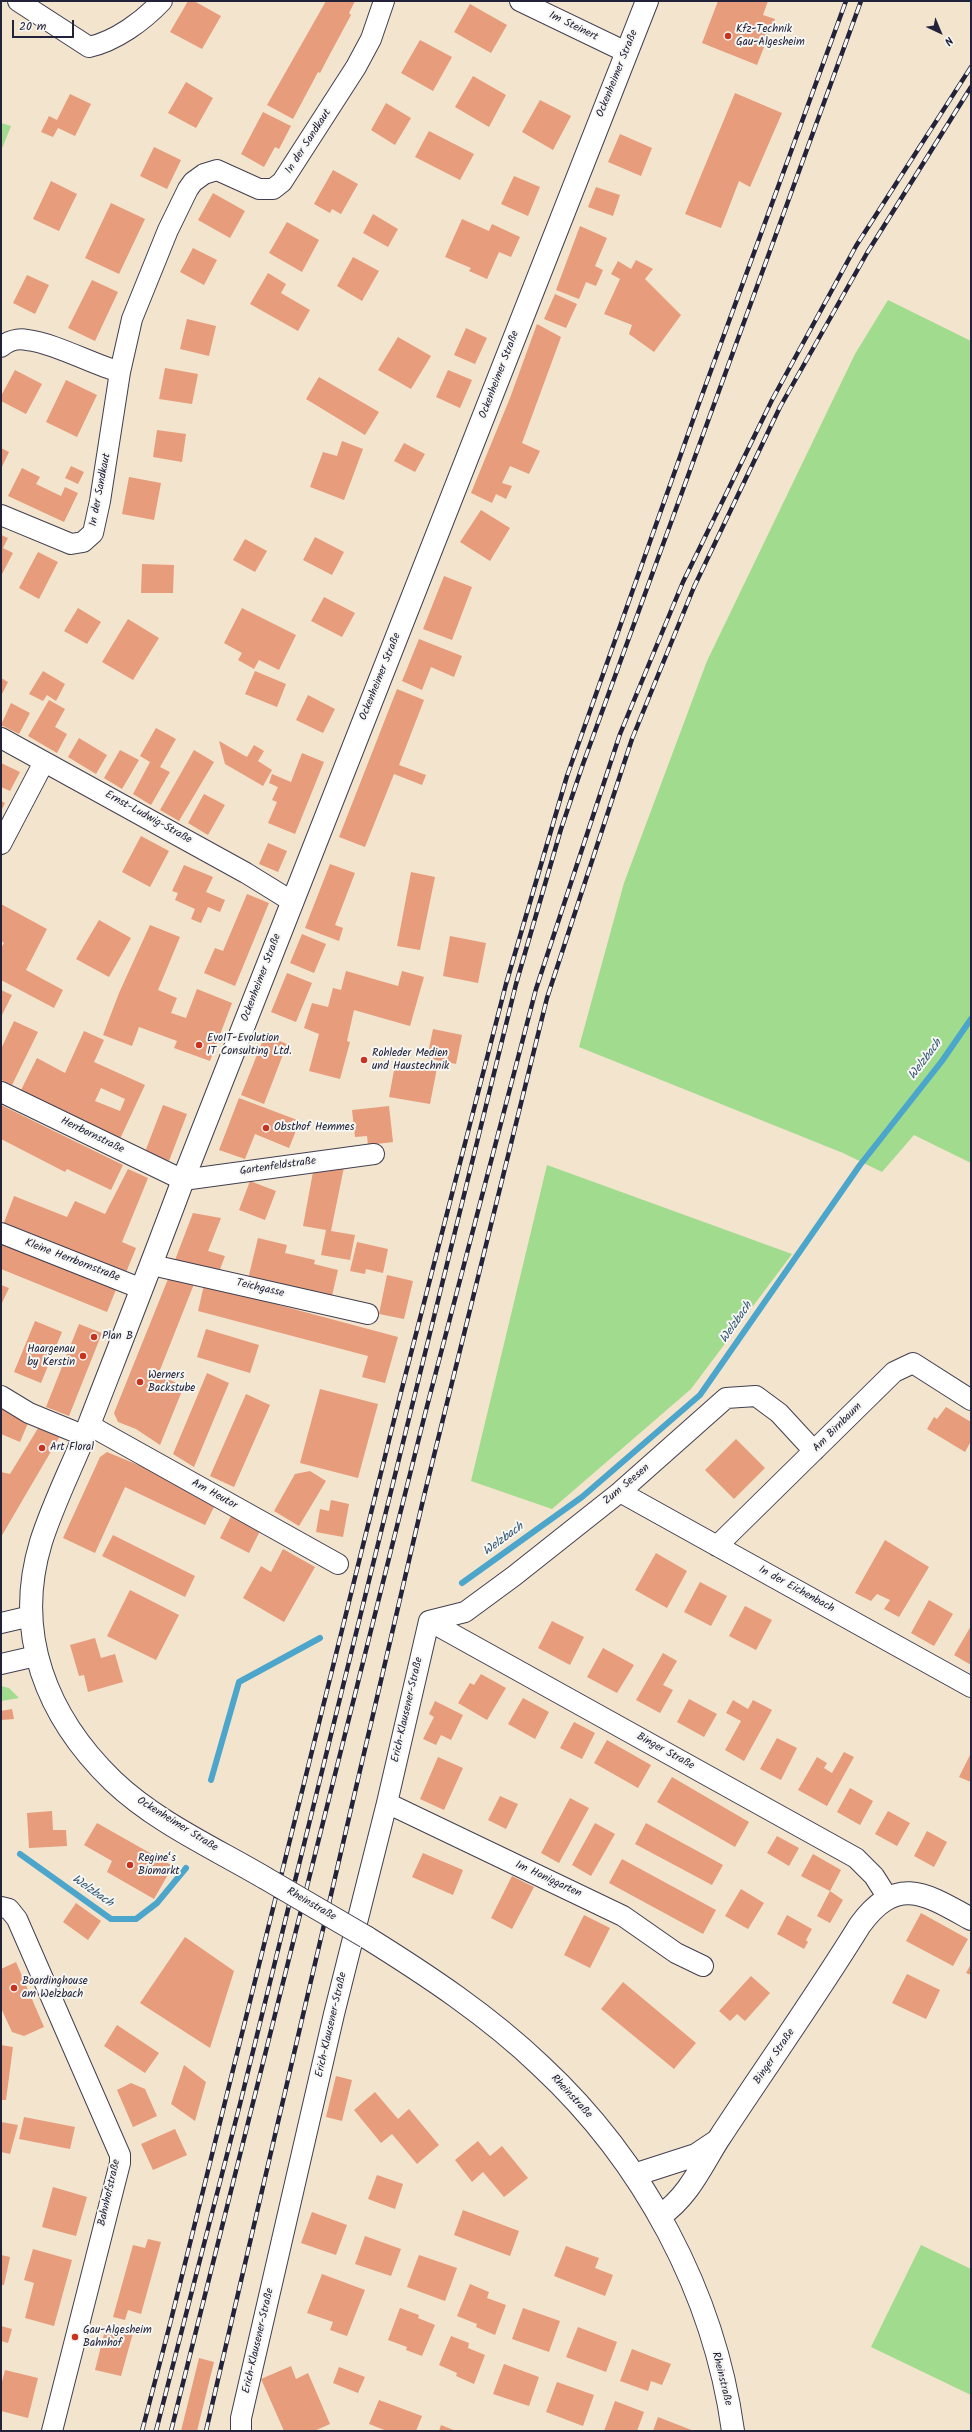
<!DOCTYPE html>
<meta charset="utf-8">
<style>
body{margin:0}
#map{position:relative;width:972px;height:2432px;overflow:hidden;background:#f3e4cd;font-family:Kalam,sans-serif}
canvas{display:block}
.frame{position:absolute;inset:0;border:2px solid #22223b;pointer-events:none}
.north{position:absolute;left:920px;top:12px;width:40px;height:40px;-webkit-text-stroke:3px #f6f6f2;paint-order:stroke;rotate:136deg;font-size:11px;font-weight:700;line-height:16px;text-align:center;color:#22223b}
.north::after{content:'';display:block;margin:auto;width:14px;height:18px;background:#22223b;clip-path:polygon(50% 0,100% 100%,50% 72%,0 100%)}
.scale{position:absolute;left:12px;top:20px;width:62px;height:18px;box-sizing:border-box;border:2px solid #22223b;border-top:0;padding-left:5px;font-size:12px;line-height:14px;white-space:nowrap;color:#22223b;-webkit-text-stroke:3px #f6f6f2;paint-order:stroke}
</style>
<div id="map">
<canvas width="972" height="2432"></canvas>
<div class="frame"></div>
<div class="north">N</div>
<div class="scale">20 m</div>
</div>
<script>
const c = document.querySelector('canvas').getContext('2d');
c.lineJoin = 'round';
function paint(path, color) {
  c.fillStyle = color;
  c.fill(path, 'evenodd');
}
function stroke(path, color, width, dash) {
  c.strokeStyle = color;
  c.lineWidth = width;
  c.lineCap = dash ? 'butt' : 'round';
  c.setLineDash(dash || []);
  c.stroke(path);
}
function write(font, color, halo, rows, align = 'center') {
  c.font = font + ' Kalam,sans-serif';
  c.lineWidth = 4;
  c.setLineDash([]);
  c.textBaseline = 'middle';
  c.strokeStyle = halo;
  c.fillStyle = color;
  for (const [text, x, y, turn = 0] of rows) {
    c.save();
    c.translate(x, y);
    c.rotate((+turn || 0) * Math.PI / 180);
    c.textAlign = isNaN(turn) ? turn : align;
    if (halo) c.strokeText(text, 0, 0);
    c.fillText(text, 0, 0);
    c.restore();
  }
}
const green = new Path2D(`
 M1,123L11,126L1,151Z
 M888,300L971,341V1163L914,1135L882,1172L843,1153L579,1047L624,883L707,661L855,354Z
 M547,1165L792,1254L691,1389L552,1509L471,1481Z
 M1,1686L9,1688L19,1698L1,1701Z
 M921,2245L971,2269V2395L871,2347Z`);
const stream = new Path2D(`
 M462,1583L582,1497L700,1395L860,1165L942,1061L971,1019
 M211,1780L239,1682L320,1638
 M20,1854L111,1919H136L157,1903L186,1868`);
const building = new Path2D(`
 M188,1H194L221,16L202,49L170,32Z
 M326,1H355L349,13L351,15L330,54L320,73L318,72L293,119L267,105Z
 M718,1H768L763,15L775,19L757,65L702,43Z
 M470,4L507,25L491,53L454,32Z
 M420,40L452,57L433,91L401,73Z
 M473,76L506,95L489,127L455,107Z
 M186,82L213,98L196,128L168,113Z
 M735,93L782,113L750,187L739,181L721,228L685,214Z
 M70,94L91,104L75,136L58,128L53,137L41,132L49,116L57,120Z
 M540,100L571,116L553,150L522,132Z
 M386,103L411,118L395,145L371,130Z
 M263,112L291,126L279,149L275,147L264,167L241,154Z
 M429,131L474,154L460,180L415,157Z
 M620,134L652,148L641,176L608,162Z
 M154,147L181,160L167,189L140,176Z
 M333,170L358,184L341,214L332,209L330,213L314,204Z
 M514,176L540,187L528,216L501,204Z
 M51,181L77,194L59,231L33,219Z
 M596,187L620,195L613,216L588,207Z
 M213,193L245,211L230,238L198,220Z
 M111,203L145,219L119,274L85,258Z
 M373,214L398,229L388,247L363,233Z
 M462,219L489,231L492,224L520,237L511,257L499,252L487,279L469,271L471,268L445,257Z
 M287,222L319,240L302,272L269,253Z
 M580,226L607,238L595,266L603,270L596,286L586,282L579,299L556,290Z
 M193,248L217,260L204,285L180,272Z
 M353,257L379,271L362,301L337,286Z
 M636,260L653,269L645,279L681,315L654,352L629,334L632,325L604,314L620,279L611,274L618,261L631,269Z
 M268,273L286,284L281,293L310,310L298,331L250,304Z
 M27,275L49,285L35,314L13,303Z
 M92,280L118,292L95,341L68,328Z
 M555,294L577,304L566,328L544,319Z
 M187,319L216,326L209,356L180,349Z
 M537,324L561,337L522,443L540,451L529,474L510,466L502,483L512,486L506,499L496,494L492,503L471,493L510,398Z
 M466,328L487,338L475,364L454,355Z
 M398,337L431,356L411,389L378,370Z
 M165,368L198,374L192,404L159,399Z
 M15,370L42,384L26,414L1,401V396Z
 M448,370L472,380L460,408L436,397Z
 M319,377L379,412L365,435L306,399Z
 M66,380L97,395L77,437L46,422Z
 M157,430L186,434L182,462L153,457Z
 M342,441L363,449L344,500L310,487L323,452L337,456Z
 M404,443L425,454L415,472L394,461Z
 M1,448L9,452L1,469Z
 M71,466L84,472L78,484L65,478Z
 M22,468L40,477L36,484L61,496L65,487L78,493L64,522L8,496Z
 M129,477L161,483L154,520L122,514Z
 M481,510L510,528L490,561L460,542Z
 M1,535L8,538L3,548L13,553L1,576Z
 M315,537L344,552L332,575L303,560Z
 M245,539L267,551L255,572L233,560Z
 M38,552L58,562L39,599L19,588Z
 M142,564L174,565L173,593H141Z
 M444,576L472,587L452,640L423,629Z
 M324,597L355,613L342,637L311,621Z
 M78,608L101,622L87,644L64,631Z
 M242,608L296,635L279,670L259,660L254,669L238,660L242,653L224,643Z
 M128,619L159,638L133,680L102,662Z
 M419,639L462,656L454,677L431,667L422,690L402,681Z
 M43,671L65,684L56,701L47,695L43,701L29,694Z
 M255,671L286,684L277,707L245,694Z
 M1,678L8,682L1,696Z
 M397,689L424,700L399,765L426,775L422,785L394,774L365,847L339,837Z
 M308,695L335,709L323,733L296,720Z
 M49,700L65,709L55,727L67,734L57,753L28,736Z
 M11,703L30,713L19,734L1,725Z
 M156,728L176,739L160,767L170,772L151,805L133,794L150,762L140,756Z
 M79,738L107,755L96,774L68,757Z
 M219,741L247,757L254,745L264,751L258,761L272,770L263,786L225,764Z
 M120,750L139,760L122,789L104,778Z
 M194,750L214,762L179,821L160,810Z
 M302,753L324,762L295,834L268,823L277,802L272,800L278,787L269,783L272,774L291,782Z
 M1,763L20,772L10,791L1,787Z
 M204,794L225,805L208,835L188,823Z
 M1,801L5,803L1,811Z
 M141,836L169,851L150,887L122,872Z
 M268,843L287,851L278,872L259,864Z
 M330,864L355,873L335,925L343,928L339,941L305,928Z
 M184,865L213,877L206,892L225,900L220,912L208,907L201,923L191,919L195,909L175,900L178,893L172,891Z
 M411,872L435,877L420,950L397,946Z
 M247,894L269,903L235,986L204,973L215,948L223,951Z
 M1,904L47,929L26,970L63,990L54,1008L1,980V948L4,943L1,941Z
 M99,920L131,938L109,977L76,959Z
 M150,925L180,937L158,990L177,998L171,1013L186,1018L197,989L232,1003L210,1061L174,1048L177,1041L139,1027L132,1046L103,1035L119,993Z
 M302,934L326,944L314,973L290,963Z
 M450,936L486,943L478,983L443,976Z
 M346,971L398,986L402,971L424,977L410,1026L354,1010L347,1041L350,1042L340,1079L309,1071L319,1034L304,1028L312,1003L328,1007L333,988L341,990Z
 M287,973L312,983L296,1022L271,1012Z
 M1,990L12,995L1,1017Z
 M14,1021L38,1032L12,1085L1,1080V1049Z
 M433,1029L462,1035L456,1064L427,1058Z
 M84,1031L104,1040L94,1062L145,1085L119,1141L20,1092L37,1058L65,1073ZM101,1088L125,1099L120,1111L95,1101Z
 M265,1035L287,1044L264,1104L241,1095Z
 M396,1060L437,1068L430,1104L389,1097Z
 M239,1098L300,1121L289,1148L255,1134L245,1159L219,1150Z
 M1,1105L123,1165L111,1190L67,1169L65,1172L1,1139Z
 M163,1105L187,1114L169,1161L145,1152Z
 M389,1106L393,1142L368,1145L367,1136L355,1137L352,1110Z
 M344,1167L331,1231L355,1235L350,1260L321,1255L326,1230L303,1226L313,1172Z
 M128,1169L148,1178L122,1242L136,1248L125,1275L2,1228L14,1196L67,1217L75,1201L105,1214Z
 M250,1181L276,1191L265,1220L239,1210Z
 M193,1213L221,1218L208,1251L225,1256L219,1272L175,1260Z
 M258,1238L287,1245L285,1253L315,1260L314,1264L338,1270L331,1300L248,1279Z
 M1,1241L117,1287L107,1312L1,1269Z
 M357,1242L388,1249L383,1273L366,1269L365,1274L350,1271Z
 M170,1274L194,1284L158,1375L184,1386L160,1445L136,1429L118,1422L114,1413Z
 M387,1275L413,1281L404,1319L379,1314Z
 M1,1285L9,1288L1,1305Z
 M204,1285L398,1337L385,1383L362,1377L368,1356L198,1311Z
 M35,1321L62,1332L41,1383L14,1372Z
 M79,1324L102,1333L69,1416L46,1407Z
 M206,1329L259,1345L250,1373L197,1357Z
 M207,1373L229,1383L194,1467L173,1454Z
 M320,1389L378,1404L358,1478L300,1463Z
 M246,1394L270,1405L234,1487L210,1476Z
 M946,1407L971,1422V1441L965,1452L927,1429L934,1417L937,1419Z
 M1,1408L28,1423L20,1442L1,1434Z
 M40,1425L60,1436L1,1537V1472L10,1474Z
 M736,1439L765,1468L734,1499L705,1470Z
 M107,1452L160,1474L216,1503L205,1525L125,1487L95,1553L63,1538L100,1457Z
 M310,1471L326,1481L299,1526L274,1511L295,1474Z
 M331,1500L349,1504L343,1537L316,1532L320,1509L329,1511Z
 M231,1516L260,1531L249,1553L220,1538Z
 M113,1535L195,1576L185,1597L102,1556Z
 M885,1540L929,1567L899,1617L884,1609L890,1600L877,1594L871,1601L855,1593Z
 M283,1549L315,1567L284,1622L243,1598L261,1566L271,1572Z
 M656,1553L687,1571L667,1608L635,1590Z
 M700,1582L727,1596L711,1626L684,1612Z
 M130,1590L179,1615L156,1660L107,1636Z
 M929,1600L953,1614L934,1646L911,1633Z
 M745,1606L772,1620L756,1650L729,1636Z
 M552,1621L584,1637L570,1665L538,1648Z
 M971,1626V1665L954,1655Z
 M95,1638L101,1658L115,1654L123,1682L88,1692L84,1675L79,1676L70,1645Z
 M603,1648L634,1665L617,1693L587,1677Z
 M663,1653L677,1661L663,1685L673,1690L660,1713L636,1700Z
 M481,1674L506,1688L487,1720L458,1703L470,1683L474,1685Z
 M523,1698L549,1712L535,1739L508,1724Z
 M689,1699L717,1714L704,1737L677,1722Z
 M733,1700L748,1709L753,1700L772,1710L744,1761L725,1750L741,1721L726,1713Z
 M435,1701L463,1715L451,1740L441,1735L436,1745L423,1739L434,1717L429,1714Z
 M12,1709L14,1719L1,1720V1711Z
 M574,1722L595,1733L582,1759L560,1748Z
 M777,1738L797,1748L781,1780L760,1769Z
 M607,1740L651,1765L638,1788L594,1763Z
 M844,1752L854,1757L827,1806L798,1790L817,1757L827,1763L824,1768L832,1773Z
 M971,1753V1782L959,1777Z
 M438,1757L463,1768L444,1810L420,1799Z
 M672,1777L749,1822L735,1847L657,1802Z
 M850,1788L873,1801L860,1825L837,1812Z
 M500,1796L518,1804L506,1829L488,1820Z
 M570,1798L589,1808L559,1863L541,1853Z
 M52,1811L53,1830H66L67,1846L29,1848L27,1813Z
 M888,1811L910,1823L897,1846L875,1834Z
 M97,1823L173,1866L154,1899L107,1872L112,1861L84,1845Z
 M595,1823L615,1834L591,1876L572,1865Z
 M646,1823L723,1865L712,1885L635,1844Z
 M927,1831L947,1842L934,1867L914,1856Z
 M777,1836L799,1848L789,1866L767,1853Z
 M423,1853L463,1870L453,1895L412,1877Z
 M813,1854L841,1870L830,1891L843,1900L830,1923L817,1916L830,1891L801,1876Z
 M622,1859L716,1910L703,1934L609,1883Z
 M512,1876L534,1887L512,1929L491,1918Z
 M741,1889L764,1903L748,1929L725,1916Z
 M76,1903L101,1921L88,1940L63,1922Z
 M921,1913L968,1939L953,1966L906,1941Z
 M584,1915L610,1928L590,1968L564,1955Z
 M787,1915L812,1929L806,1940L808,1942L804,1949L777,1934Z
 M185,1937L234,1971L210,2048L140,2003Z
 M16,1962L44,2027L24,2036L12,2032L1,2008V1969Z
 M971,1964V1975L966,1973Z
 M907,1974L940,1990L926,2019L892,2003Z
 M751,1976L770,1993L745,2021L737,2014L730,2021L719,2011Z
 M623,1982L696,2043L674,2069L601,2009Z
 M117,2025L159,2053L145,2073L104,2046Z
 M1,2045L13,2047L6,2100H1Z
 M184,2065L206,2082L195,2121L171,2104Z
 M336,2076L352,2080L342,2121L326,2117Z
 M131,2083L145,2089L157,2116L133,2127L117,2090Z
 M375,2092L398,2119L409,2109L439,2145L417,2164L392,2134L381,2143L354,2110Z
 M24,2117L75,2127L70,2149L19,2139Z
 M1,2122L18,2125L10,2154L1,2152Z
 M175,2129L187,2155L153,2170L141,2144Z
 M478,2141L490,2156L502,2146L528,2178L504,2197L483,2172L472,2182L455,2160Z
 M377,2175L403,2184L395,2209L368,2199Z
 M53,2187L87,2197L76,2236L42,2227Z
 M463,2210L519,2231L510,2256L454,2235Z
 M312,2212L347,2225L336,2255L301,2243Z
 M365,2236L401,2249L391,2276L355,2264Z
 M148,2239L161,2242L141,2314L128,2310L125,2320L113,2317L133,2245L145,2248Z
 M566,2246L599,2258L595,2268L613,2275L605,2296L554,2276Z
 M33,2249L72,2260L54,2326L25,2318L34,2283L24,2280Z
 M1,2255L10,2257L4,2285H1Z
 M419,2255L457,2268L445,2301L407,2287Z
 M322,2274L365,2290L347,2336L330,2330L333,2322L307,2313Z
 M470,2284L489,2292L487,2298L506,2305L495,2335L476,2327L477,2324L457,2316Z
 M400,2308L419,2315L418,2318L435,2325L422,2356L406,2350L407,2347L388,2340Z
 M523,2308L560,2321L549,2352L512,2339Z
 M1,2326L12,2329L8,2343L1,2341Z
 M106,2326L133,2333L121,2376L95,2370Z
 M578,2327L617,2342L606,2372L566,2357Z
 M451,2336L469,2343L468,2348L485,2355L474,2384L456,2376L457,2373L439,2365Z
 M632,2349L671,2364L662,2385L651,2381L648,2391L620,2381Z
 M199,2358L214,2362L197,2431H181Z
 M504,2364L539,2377L529,2406L493,2394Z
 M291,2366L296,2379L308,2373L330,2424L314,2431H284L261,2379Z
 M339,2367L365,2377L358,2393L333,2383Z
 M5,2370L38,2378L28,2418L1,2411V2386Z
 M557,2382L594,2395L583,2426L546,2412Z
 M379,2400L422,2416L416,2431H387L369,2424Z
 M615,2401L644,2412L637,2431H604Z
 M658,2417L694,2431H653Z
 M441,2425L456,2431H439Z`);
const street = new Path2D(`
 M18,1L89,47C116,41 143,21 162,1
 M520,1L626,52
 M1,347C8,341 18,338 27,340C54,343 92,364 120,372
 M1,515L71,544L83,542L93,533L100,501L120,372L132,319L168,230L188,189L193,182L204,174L217,170L259,189H273L282,182L356,67L371,39L384,1
 M1,738L246,873L293,902
 M1,844L44,762
 M1,1092L183,1180L374,1154
 M1,1233L142,1289
 M152,1265L368,1314
 M1,1396L29,1413L85,1436
 M89,1425L338,1564
 M620,1492L971,1687
 M717,1546L894,1372L913,1363L971,1400
 M429,1621L856,1858L874,1876L888,1898
 M429,1621L465,1612L514,1576L620,1492L726,1398L756,1396L779,1413L814,1451
 M1,1623L31,1616
 M1,1664L36,1656
 M387,1803L623,1916L676,1953L703,1966
 M1,1907L9,1909L17,1919L120,2155V2163L52,2431
 M241,2431V2418L334,2014L387,1803L429,1621`);
const secondary = new Path2D(`
 M265,1878C214,1848 156,1822 113,1781C47,1717 13,1634 41,1542C54,1501 74,1463 90,1422C121,1342 153,1261 183,1180L647,1
 M366,1937C427,1975 489,2016 541,2066C643,2161 714,2292 733,2431
 M634,2175L696,2155L717,2141
 M660,2216C688,2197 701,2167 718,2140C765,2068 815,1998 860,1925C897,1874 926,1894 971,1919`);
const rail = new Path2D(`
 M142,2431L170,2324L399,1400L506,984L567,776L698,406L846,1
 M156,2431L240,2104L516,984L561,829L583,764L861,1
 M171,2431L425,1414L536,989L620,734L683,582L772,400L856,246L971,67
 M206,2431L424,1496L547,998L632,739L694,587L780,407L867,253L971,87`);
const secondaryBridge = new Path2D(`
 M265,1878L366,1937`);
const markers = [
 [728,36,4,"#c8321e"],
 [199,1045,4,"#c8321e"],
 [364,1060,4,"#c8321e"],
 [266,1128,4,"#c8321e"],
 [94,1337,4,"#c8321e"],
 [83,1356,4,"#c8321e"],
 [140,1382,4,"#c8321e"],
 [42,1448,4,"#c8321e"],
 [130,1865,4,"#c8321e"],
 [14,1988,4,"#c8321e"],
 [75,2337,4,"#c8321e"]
];
const streetNames = [
 ["Im Steinert",573,27,26],
 ["Ockenheimer Straße",618,74,-68],
 ["In der Sandkaut",309,142,-57],
 ["Ockenheimer Straße",500,375,-69],
 ["In der Sandkaut",101,490,-79],
 ["Ockenheimer Straße",381,677,-68],
 ["Ernst-Ludwig-Straße",148,818,29],
 ["Ockenheimer Straße",262,978,-69],
 ["Herrbornstraße",92,1136,26],
 ["Gartenfeldstraße",278,1167,-8],
 ["Kleine Herrbornstraße",72,1261,21],
 ["Teichgasse",260,1289,13],
 ["Am Birnbaum",838,1428,-45],
 ["Zum Seesen",627,1485,-40],
 ["Am Heutor",214,1495,29],
 ["In der Eichenbach",796,1590,29],
 ["Erich-Klausener-Straße",408,1710,-77],
 ["Binger Straße",665,1752,29],
 ["Ockenheimer Straße",177,1825,32],
 ["Im Honiggarten",548,1880,25],
 ["Rheinstraße",311,1905,30],
 ["Erich-Klausener-Straße",332,2025,-77],
 ["Binger Straße",775,2057,-56],
 ["Rheinstraße",571,2097,47],
 ["Bahnhofstraße",110,2193,-77],
 ["Erich-Klausener-Straße",259,2341,-77],
 ["Rheinstraße",721,2379,76]
];
const poiNames = [
 ["Kfz-Technik",736,30],
 ["Gau-Algesheim",736,43],
 ["EvoIT-Evolution",207,1039],
 ["IT Consulting Ltd.",207,1052],
 ["Rohleder Medien",372,1054],
 ["und Haustechnik",372,1067],
 ["Obsthof Hemmes",274,1128],
 ["Plan B",102,1337],
 ["Haargenau",75,1350,"right"],
 ["by Kerstin",75,1363,"right"],
 ["Werners",148,1376],
 ["Backstube",148,1389],
 ["Art Floral",50,1448],
 ["Regine‘s",138,1859],
 ["Biomarkt",138,1872],
 ["Boardinghouse",22,1982],
 ["am Welzbach",22,1995],
 ["Gau-Algesheim",83,2331],
 ["Bahnhof",83,2344]
];
const waterNames = [
 ["Welzbach",926,1060,-53],
 ["Welzbach",737,1323,-55],
 ["Welzbach",504,1540,-36],
 ["Welzbach",92,1892,35]
];
paint(green, '#a1db8e');
stroke(stream, '#4ca5ca', 6);
paint(building, '#e79c7c');
stroke(street, '#413f51', 22);
stroke(secondary, '#413f51', 24);
stroke(street, '#fff', 20);
stroke(secondary, '#fff', 22);
stroke(rail, '#22223b', 4.5);
stroke(rail, '#f6f6f2', 3, [9]);
stroke(secondaryBridge, '#413f51', 24, []);
stroke(secondaryBridge, '#fff', 22);
for (const [x, y, r, color] of markers) {
  const dot = new Path2D();
  dot.arc(x, y, r, 0, 2 * Math.PI);
  c.fillStyle = color;
  c.fill(dot);
  stroke(dot, '#f6f6f2', 1.5);
}
write('11px', '#22223b', '#f6f6f2', streetNames);
write('11px', '#22223b', '#f6f6f2', poiNames, 'left');
write('italic 12px', '#335674', '#f6f6f2', waterNames);
</script>
